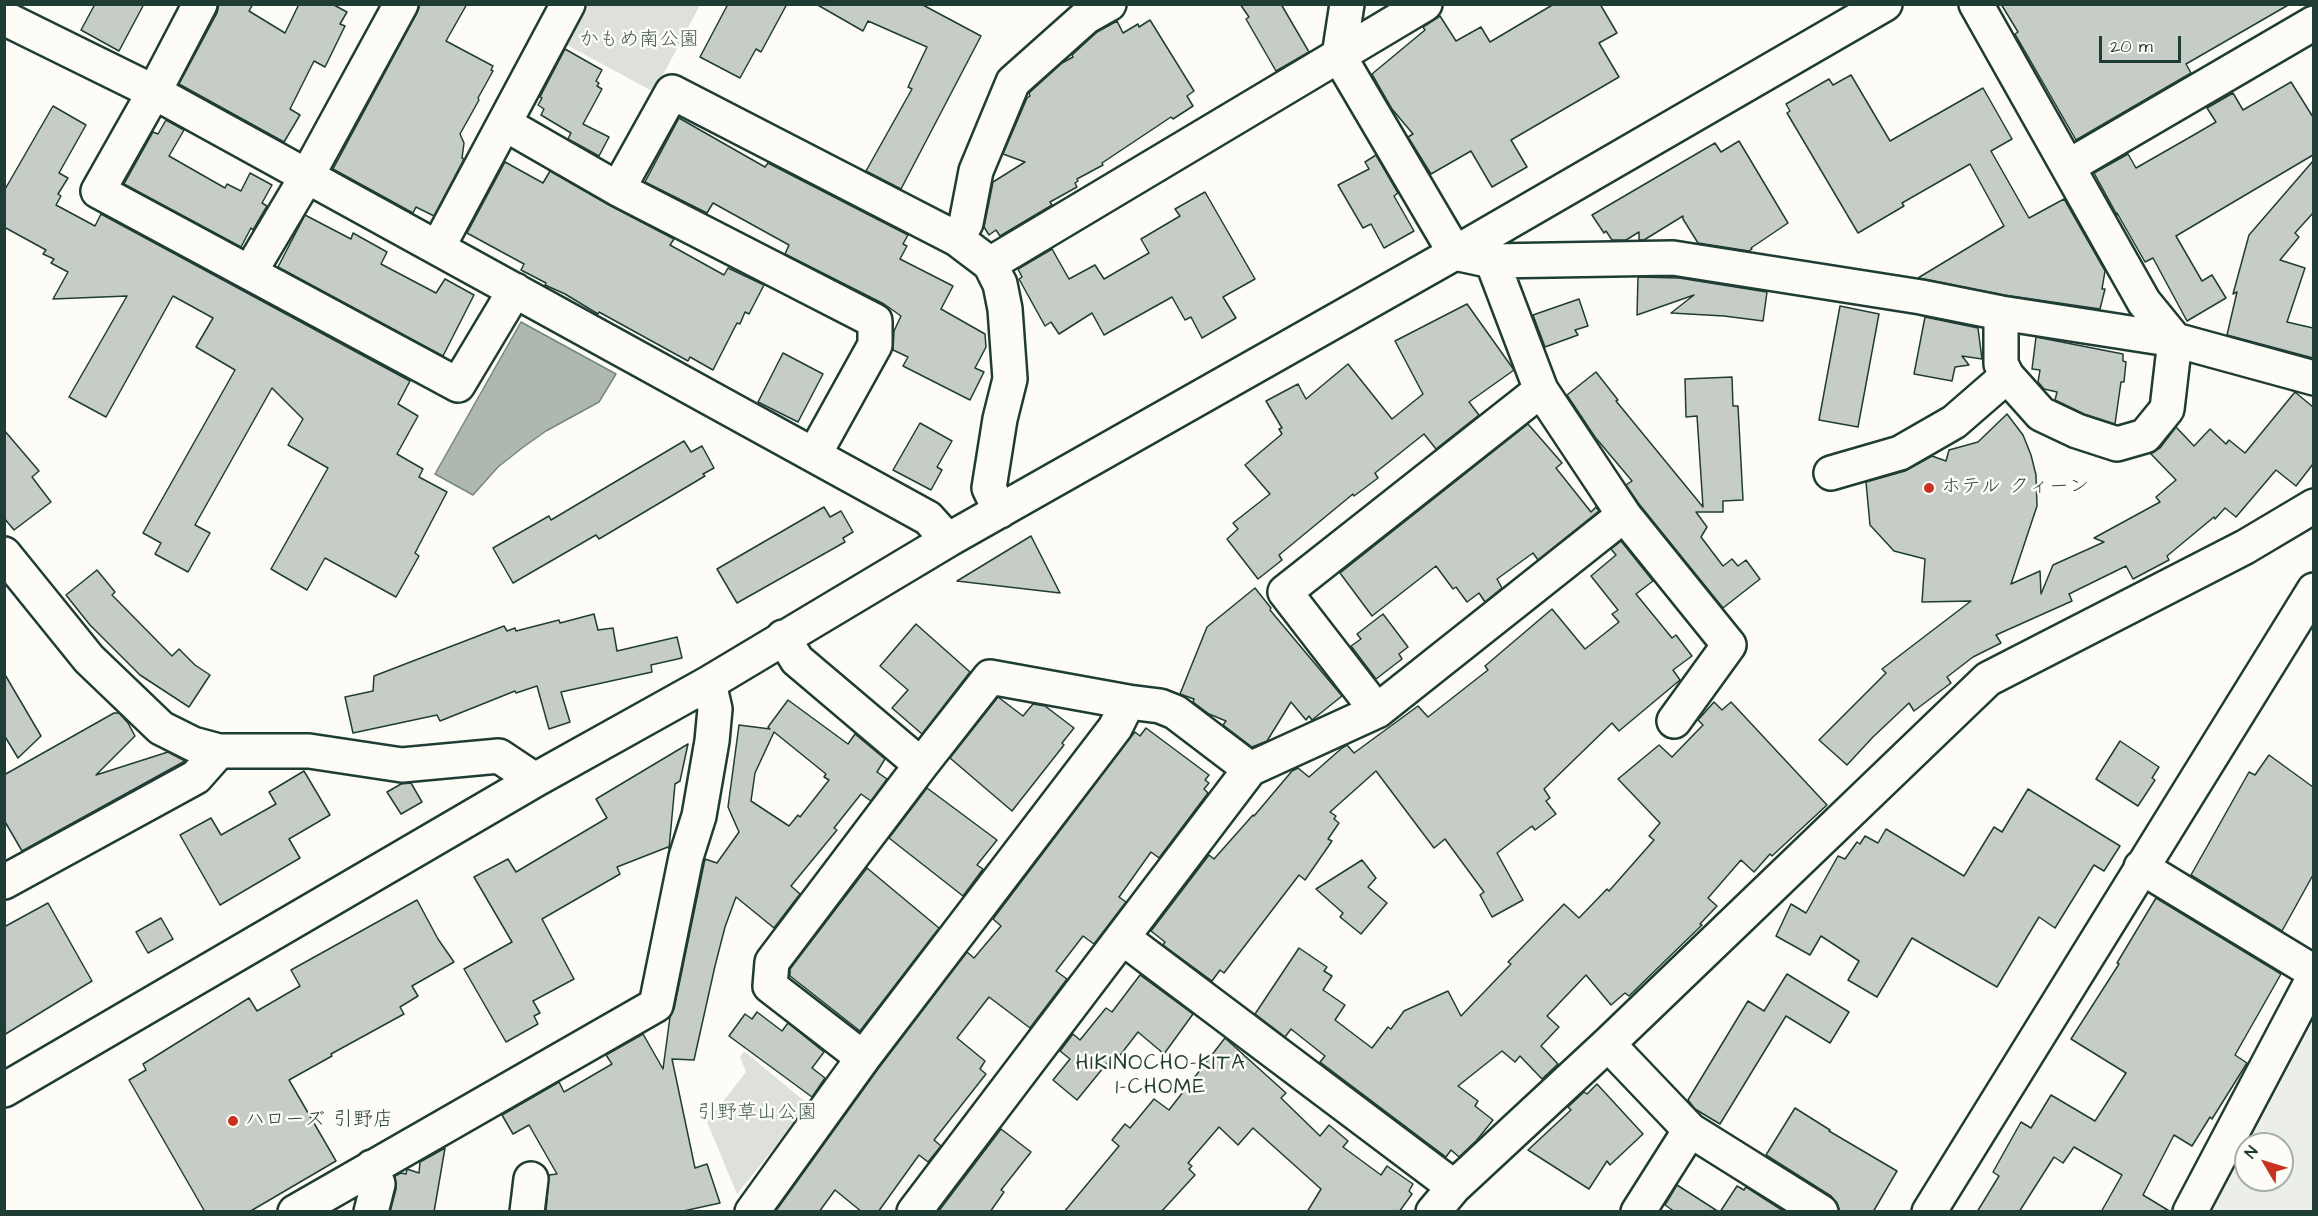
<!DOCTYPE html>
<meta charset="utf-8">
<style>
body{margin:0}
#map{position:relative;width:2318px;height:1216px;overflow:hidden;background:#fdfcf7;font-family:"Architects Daughter",sans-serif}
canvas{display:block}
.frame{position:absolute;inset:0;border:6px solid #1f3d34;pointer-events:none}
.north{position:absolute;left:2234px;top:1132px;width:60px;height:60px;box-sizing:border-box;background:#fdfcf7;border:2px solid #a4b0a9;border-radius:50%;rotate:308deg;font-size:16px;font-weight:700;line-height:24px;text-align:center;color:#1f3d34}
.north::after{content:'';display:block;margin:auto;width:21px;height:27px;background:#c8321e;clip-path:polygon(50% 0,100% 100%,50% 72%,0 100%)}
.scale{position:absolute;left:2099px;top:36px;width:82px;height:27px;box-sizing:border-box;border:3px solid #1f3d34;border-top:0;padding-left:8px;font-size:18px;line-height:21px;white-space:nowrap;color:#1f3d34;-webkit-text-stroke:4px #fdfcf7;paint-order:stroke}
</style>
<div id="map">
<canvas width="2318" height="1216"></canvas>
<div class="frame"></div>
<div class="north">N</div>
<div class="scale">20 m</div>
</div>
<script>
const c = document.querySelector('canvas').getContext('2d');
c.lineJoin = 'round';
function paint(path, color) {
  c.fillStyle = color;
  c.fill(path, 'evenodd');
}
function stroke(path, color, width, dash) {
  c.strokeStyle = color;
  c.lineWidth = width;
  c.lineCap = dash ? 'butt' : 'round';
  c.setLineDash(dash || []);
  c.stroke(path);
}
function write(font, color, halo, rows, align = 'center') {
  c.font = font + ' "Architects Daughter","Klee One",sans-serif';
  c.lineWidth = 5;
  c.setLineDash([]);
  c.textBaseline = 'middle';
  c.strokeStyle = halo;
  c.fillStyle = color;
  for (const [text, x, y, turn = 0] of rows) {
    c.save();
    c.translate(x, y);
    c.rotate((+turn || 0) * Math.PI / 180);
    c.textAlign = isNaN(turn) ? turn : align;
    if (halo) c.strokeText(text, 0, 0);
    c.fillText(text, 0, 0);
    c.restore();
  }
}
const built = new Path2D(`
 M2313,1021V1211H2212L2246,1148V1180H2282V1144H2248Z`);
const green = new Path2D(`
 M574,5H700L654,92L556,39Z
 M744,1051L809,1105L737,1194L707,1122L746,1072L740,1057Z`);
const water = new Path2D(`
 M521,322L616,374L599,402L546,431L522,448L498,467L473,495L435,474Z`);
const building = new Path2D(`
 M95,4H144L119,51L81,30Z
 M219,4H253L249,11L285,33L299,4H332L347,12L340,24L345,26L325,67L314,61L290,109L300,115L284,142L179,84L217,13Z
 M420,4H467L446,41L493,66L491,70L493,71L478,98L479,100L460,134L464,143L462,158L464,159L434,216L416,207L413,213L333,169L417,13Z
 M728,4H787L761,52L756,49L740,78L700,57Z
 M816,4H921L981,36L901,189L866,171L912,89L908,87L927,47L868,21L863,31Z
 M1240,4H1281L1309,52L1276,71L1246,19L1249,17Z
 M1554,4H1600L1617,33L1599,43L1619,77L1511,140L1527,167L1492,187L1471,151L1431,174L1408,137L1413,134L1392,109L1372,74L1425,30L1423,27L1440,16L1456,41L1481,27L1490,42Z
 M2001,4H2290L2186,64L2191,73L2076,140L2015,34L2018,32Z
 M1150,20L1194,91L1187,96L1193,106L1173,119L1171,117L1102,163L1103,165L1077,179L1078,181L1075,183L1077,187L1050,202L1052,205L1000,236L996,230L989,235L984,227L993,182L1025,162L1003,154L1027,98L1030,96L1029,93L1062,63L1073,57L1072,55L1097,32L1117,21L1123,33L1138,24L1139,27Z
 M565,49L602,70L596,81L599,83L597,86L602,89L583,124L609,137L599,156L568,139L571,133L541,115L544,109L538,105L542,98L540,97Z
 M1851,75L1890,141L1983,88L2012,139L1991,151L2029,218L2064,199L2105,271L2102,289H2105L2100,309L2004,295L1918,278L2004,226L1970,164L1902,203L1904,206L1858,233L1787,113L1790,111L1786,104L1829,79L1833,85Z
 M2291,82L2313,117V155L2176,236L2202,281L2212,275L2226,298L2187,321L2153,258L2145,262L2117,213V215L2094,173L2128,154L2136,168L2192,136L2216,122L2207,108L2233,93L2243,110Z
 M53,106L86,125L59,173L68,178L58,194L61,196L56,205L95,226L101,214L410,381L398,404L418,416L397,454L423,469L419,477L447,492L415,553L419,556L396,597L325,558L307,590L271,569L328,468L288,445L303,419L272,388L195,525L210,533L188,572L155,554L161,543L143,533L235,370L196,347L213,318L173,296L106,417L69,397L127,296L53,299L68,272L51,263L54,259L43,254L46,250L4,227V191Z
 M679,118L765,167L768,163L908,235L903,244L907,246L900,259L953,286L941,309L985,334L986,347L975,368L984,372L970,400L903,366L908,357L893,350L894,331L901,316L884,304L785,254L789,245L713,203L707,213L645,182Z
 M166,120L184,130L169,156L225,188L227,184L241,191L250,173L272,185L262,203L267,206L253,230L251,228L241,247L124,184L153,132L158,134Z
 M1739,141L1788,223L1751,248L1752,249L1749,251L1698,243L1683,219V216L1644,240H1639V232L1626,240H1612L1606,231L1604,233L1592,215L1715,143L1721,152Z
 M1376,155L1398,193L1394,196L1414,231L1384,248L1371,224L1363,228L1338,185L1369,169L1365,162Z
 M2313,161V213L2295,233L2299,237L2280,260L2305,268L2287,322L2313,328V358L2227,335L2237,292L2233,294L2249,235Z
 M505,162L543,183L550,171L609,205L674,239L670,245L724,275L728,268L764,285L749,314L745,312L740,324L737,323L713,370L690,357L688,361L599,312L598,314L565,294L545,285L546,283L521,270L524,264L467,233Z
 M1205,192L1255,279L1223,297L1236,318L1202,338L1191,317L1185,320L1172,297L1104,335L1092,313L1059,334L1051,322L1045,326L1019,279L1022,277L1018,269L1052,249L1069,279L1095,265L1104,279L1149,253L1141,239L1180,216L1175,209Z
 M305,215L351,239L353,233L387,252L381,264L436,293L445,279L474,295L443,356L278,267Z
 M1638,277L1679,278L1767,292L1763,321L1724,316L1671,313L1694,295L1637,315Z
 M1579,299L1588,326L1575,330L1578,335L1545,347L1533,315Z
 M1467,304L1514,370L1469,402L1479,415L1436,449L1424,434L1375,473L1378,478L1354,496L1353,494L1279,555L1282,560L1258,579L1227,539L1238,529L1233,523L1270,494L1245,465L1282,434L1279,429L1282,428L1266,401L1298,384L1306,399L1348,364L1392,419L1423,394L1395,341Z
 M1840,306L1879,314L1858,427L1819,420Z
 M1925,317L1978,328L1982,359L1962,356L1969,365L1955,367L1952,381L1914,374Z
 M2036,337L2123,354V361L2126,362L2124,382H2121L2115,424L2084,414L2055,400L2057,392L2044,389L2038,382L2040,370L2032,369Z
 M783,353L823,374L798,422L758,402Z
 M1596,372L1618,400L1616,401L1703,507L1697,416L1686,417L1685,379L1732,377L1733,406H1738L1743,500L1723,501V512H1696L1707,527L1701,537L1723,566L1732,559L1738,566L1746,560L1760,579L1723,608L1639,504L1626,485L1632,481L1595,437L1567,395Z
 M2295,392L2313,407V464L2296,486L2276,470L2236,517L2225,508L2215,519L2214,517L2167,556L2169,560L2133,579L2126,566L2069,594L2072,601L1996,635L2001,643L1973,657L1947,677L1951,683L1914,711L1909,703L1873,737L1847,765L1819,740L1886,673L1882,669L1971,601L1922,602L1925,559L1894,551L1870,525L1866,482L1905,471L1932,456L1946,461L1949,450L1978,442L2007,414L2023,435L2031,455L2036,475L2037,506L2011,584L2040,571L2041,594L2053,565L2104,542L2094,538L2160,502L2156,497L2176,480L2151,454L2160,448L2176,427L2194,446L2210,429L2226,444L2229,440L2245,453Z
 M920,423L952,441L937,467L942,470L931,490L893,470Z
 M1528,424L1562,463L1556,468L1591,512L1596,507L1599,511L1538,560L1533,553L1497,579L1502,588L1485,602L1479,593L1467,602L1456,587L1453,589L1436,566L1372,616L1340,573Z
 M4,430L39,471L32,477L51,502L14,530L4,518Z
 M684,441L691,452L702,446L714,468L703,474L705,476L599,539L596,535L513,583L493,548L549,516L551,520Z
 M824,507L830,517L841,511L853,532L843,538L845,542L737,603L717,569Z
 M1031,536L1060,593L957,581Z
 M1621,541L1653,581L1636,594L1672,638L1676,635L1692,656L1673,670L1680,680L1619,731L1612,723L1544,789L1550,798L1546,801L1556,814L1535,830L1532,826L1497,853L1523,900L1492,917L1480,895L1484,892L1445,839L1434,848L1376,771L1330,812L1336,816L1334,819L1339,823L1328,839L1332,841L1305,880L1299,875L1224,973L1220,970L1212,981L1163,945L1165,942L1151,931L1209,855L1214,859L1253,815L1254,816L1292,771L1298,768L1309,777L1342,748L1347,745L1354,753L1418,706L1428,717L1488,670L1485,666L1552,609L1585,649L1619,622L1612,614L1618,610L1591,576L1616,555L1611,549Z
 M97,570L115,592L112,595L172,656L179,649L195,665L210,675L189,707L140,675L90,625L66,595Z
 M1255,588L1271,608L1270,610L1342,696L1312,720L1309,716L1306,720L1291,702L1267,741L1252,747L1223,725L1226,721L1209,714L1193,702L1194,699L1180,694L1207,627Z
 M594,614L598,630L613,628L617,651L677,637L682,658L651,665L652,672L561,692L570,722L549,729L537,686L516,693L515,691L440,721L437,715L353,733L345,697L373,691L374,676L504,626L507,631L515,628L516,631L559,620L560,623Z
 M1383,614L1408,647L1399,654L1402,659L1376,679L1351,646L1361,639L1357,634Z
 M916,624L970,672L922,734L892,708L908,690L880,666Z
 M4,673L41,736L18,758L4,735Z
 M998,697L1023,716L1033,704L1045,706L1074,728L1062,743L1064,745L1012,811L950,758Z
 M788,700L848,744L855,734L885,759L877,772L887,779L871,801L861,794L834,828L837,830L791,886L800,894L774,928L736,897L725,927L715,966L694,1060L672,1059L695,1168L707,1164L720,1203L679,1212H546L549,1175L557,1174L529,1125L513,1134L502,1115L559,1082L564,1092L612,1064L606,1055L643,1034L663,1069L670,1017L674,1009L705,859L717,863L739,832L728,807L739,725L770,729L768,727ZM774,732L826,774L824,777L829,780L800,817L798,815L789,826L751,801L755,773Z
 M1714,702L1722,710L1731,702L1827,805L1772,856L1770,854L1754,872L1741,860L1708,898L1717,906L1700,924L1702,925L1629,996L1625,993L1611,1005L1586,975L1547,1016L1559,1027L1541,1046L1558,1064L1542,1079L1520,1056L1515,1062L1502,1051L1458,1086L1478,1101L1475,1106L1493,1120L1476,1141L1459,1157L1451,1150L1446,1157L1320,1062L1325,1056L1291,1029L1285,1037L1255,1014L1299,948L1327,967L1324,971L1332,976L1323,990L1345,1005L1335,1020L1372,1048L1388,1027L1391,1029L1404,1011L1448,991L1461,1016L1511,964L1508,962L1564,904L1579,918L1607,889L1609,891L1654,840L1649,836L1660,823L1618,779L1659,745L1672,757L1703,725L1698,720Z
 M114,713H119L128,723L135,736L96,775L168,752L185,761L22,851L4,820V775Z
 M1146,728L1209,775L1205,780L1209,783L1204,789L1208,793L1159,858L1151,852L1119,897L1126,902L1094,944L1083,936L1056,971L1067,979L1030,1028L989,997L957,1038L985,1061L980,1069L986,1074L934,1140L941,1146L928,1162L919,1155L878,1212H862L835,1190L819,1212H775L878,1069L967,952L974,958L1001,926L993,919L1130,738L1135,732L1140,736Z
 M2120,741L2159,767L2152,778L2155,780L2138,806L2096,779Z
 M688,744L680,781L675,784L669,849L668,847L617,867L620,874L542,919L574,979L533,1001L540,1013L534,1016L538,1024L506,1042L464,969L512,942L474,877L508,859L516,872L607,818L596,799Z
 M2269,755L2313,787V875L2282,931L2191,875L2249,772L2255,775Z
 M304,771L330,815L289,839L300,858L220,905L180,835L211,818L221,835L276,804L269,792Z
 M411,783L422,802L401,814L387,792L401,784Z
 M927,788L997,840L977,865L983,869L963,896L889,838Z
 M2028,789L2120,846L2104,871L2094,865L2055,928L2039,917L1997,987L1912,938L1877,997L1848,980L1859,961L1821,936L1810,955L1776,936L1791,904L1806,913L1838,856L1845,859L1857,842L1860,844L1865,836L1878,843L1886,829L1964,876L1994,827L2002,832Z
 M1362,860L1376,878L1368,887L1387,903L1361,934L1340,917L1343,913L1316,889Z
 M867,868L939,928L860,1031L790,976V969Z
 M2156,898L2281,974L2235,1055L2247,1063L2212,1119L2210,1117L2192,1146L2174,1135L2143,1195L2171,1212H2101L2122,1175L2074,1147L2063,1163L2054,1157L2019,1212H1977L1999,1176L1993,1172L2021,1122L2031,1128L2051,1095L2095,1121L2126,1073L2071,1039L2119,964L2117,963Z
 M417,900L438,939L454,962L412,986L418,996L400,1007L404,1014L331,1054L332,1056L289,1080L336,1161L249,1212H205L129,1080L146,1070L143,1064L249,998L257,1011L300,986L291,970Z
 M48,903L92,981L4,1035V927Z
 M161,918L173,939L148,953L136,932Z
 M1787,974L1849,1012L1830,1043L1786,1016L1720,1124L1695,1109L1688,1100L1748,1001L1764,1011Z
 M1140,975L1193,1014L1164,1054L1138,1032L1118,1058L1115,1055L1113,1059L1112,1057L1077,1100L1053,1080L1070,1059L1060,1051L1073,1034L1080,1040L1106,1008L1112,1012Z
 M757,1012L782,1031L788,1023L824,1052L812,1068L825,1078L812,1097L729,1036L745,1014L752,1019Z
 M1225,1038L1286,1093L1281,1098L1320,1136L1329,1125L1348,1141L1343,1147L1381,1175L1387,1166L1413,1184L1409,1191L1412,1194L1399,1212H1307L1321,1189L1253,1128L1238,1145L1219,1127L1188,1163L1192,1166L1189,1169L1195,1175L1161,1212H1064L1119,1146L1112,1140L1125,1124L1130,1128L1154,1099L1169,1110Z
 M1597,1084L1643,1134L1610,1165L1607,1161L1589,1189L1528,1150L1571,1110L1568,1107L1584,1092L1587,1094Z
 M1795,1108L1830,1130L1829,1131L1897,1171L1873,1212H1840L1837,1203L1831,1196L1766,1155Z
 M1001,1129L1031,1152L1001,1190L1004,1192L990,1212H938Z
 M445,1148L434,1212H390L396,1189L395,1176L401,1173L406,1174L407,1169L419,1173L420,1162Z
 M1677,1185L1719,1212H1675L1665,1205Z
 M1737,1186L1744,1190L1746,1187L1785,1212H1720Z`);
const minor = new Path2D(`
 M200,4L154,92L98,191L458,385L515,290
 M1347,4L1339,56L1455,253L1492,261L1673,258L1921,297L2001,313L2175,340L2167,409L2145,436L2117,444L2077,431L2041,414L2007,376L2001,364V313
 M1976,4L2144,302L2175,340L2314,378
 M4,18L154,92L928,518L948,540
 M505,124L618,189L875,321V345L814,455
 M2069,166L2314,23
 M618,189L672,92L957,239L990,264L1000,284L1005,309L1010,379L1000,419L989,488L1000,511
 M957,239L966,223L976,171L1013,82L1086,17L1109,4
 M438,247L568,4
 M990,264L1425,4
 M250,272L307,176L401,4
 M1541,390L1624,515L1729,645L1674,721
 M1831,473L1900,453L1954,422L2007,376
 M4,554L89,659L161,728L193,744L219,751H309L402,765L499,756L535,780
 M783,637L797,660L921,765L772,962L770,986L863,1058L1115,728L1128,702L990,677L921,765
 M1377,711L1285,592L1541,390L1492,261
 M1250,769L1377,711L1624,515
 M2141,867L2314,972
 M4,882L196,777L219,751
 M1123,938L1454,1187
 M1608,1044L1690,1130L1821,1212
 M4,1090L535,780L709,683L948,540L1455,253L1885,4
 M295,1212L656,1005L686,857L699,816L712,741L715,709L709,683
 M371,1212L378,1184L372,1167
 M527,1212L531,1179
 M752,1212L863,1058
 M914,1212L1250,769L1175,712L1160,706L1128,702
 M1433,1212L1454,1187L1608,1044L1988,679L2245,547L2314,506
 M1638,1212L1690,1130
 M1929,1212L2314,590
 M2190,1212L2314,977`);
const markers = [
 [1929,488,6,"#c8321e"],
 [233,1121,6,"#c8321e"]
];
const parkNames = [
 ["かもめ南公園",639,41],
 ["引野草山公園",757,1114]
];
const poiNames = [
 ["ホテル クィーン",1941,488],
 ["ハローズ 引野店",245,1121]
];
const neighbourhoodNames = [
 ["HIKINOCHO-KITA",1161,1065],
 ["1-CHOME",1161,1089]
];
paint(built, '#eceee9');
paint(green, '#dde0db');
paint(water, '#aeb8b1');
stroke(water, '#75877f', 1.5);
paint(building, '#c6cdc7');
stroke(building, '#1f3d34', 1.5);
stroke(minor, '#1f3d34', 38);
stroke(minor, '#fdfcf7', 33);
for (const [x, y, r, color] of markers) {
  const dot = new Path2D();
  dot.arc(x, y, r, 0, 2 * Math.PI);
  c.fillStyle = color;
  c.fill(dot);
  stroke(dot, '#fdfcf7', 2);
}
write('20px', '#455e55', '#fdfcf7', parkNames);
write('20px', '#1f3d34', '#fdfcf7', poiNames, 'left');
c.letterSpacing = '1.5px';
write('21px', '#1f3d34', '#fdfcf7', neighbourhoodNames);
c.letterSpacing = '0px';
</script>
